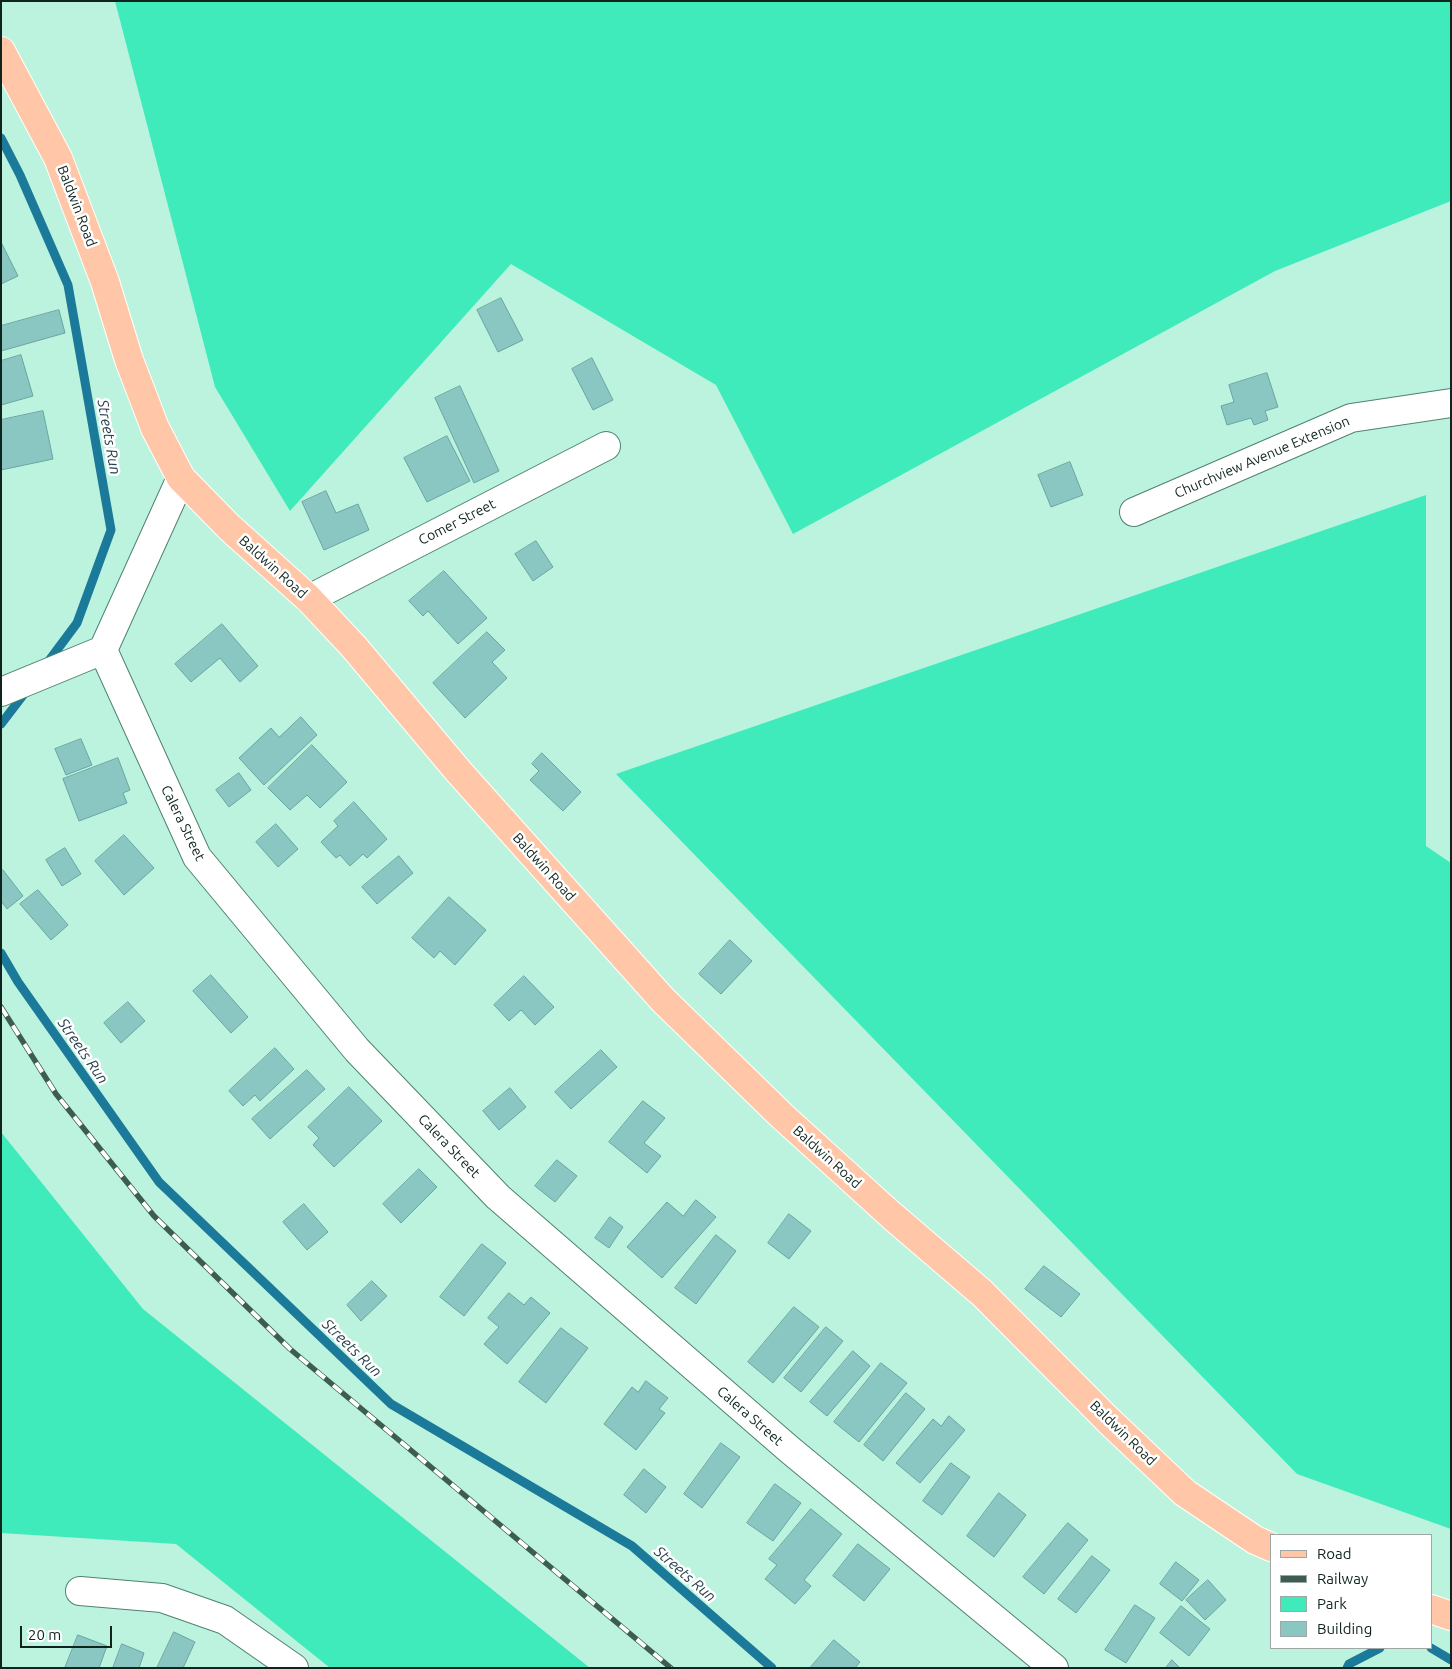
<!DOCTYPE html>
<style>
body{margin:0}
#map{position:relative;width:1452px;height:1669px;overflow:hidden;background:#bcf3de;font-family:Ubuntu,sans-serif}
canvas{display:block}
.frame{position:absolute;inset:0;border:2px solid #0e241c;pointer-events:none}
.legend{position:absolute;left:1270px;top:1534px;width:162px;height:115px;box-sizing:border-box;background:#fff;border:1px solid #9fa7a4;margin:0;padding:6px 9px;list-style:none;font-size:15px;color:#0e241c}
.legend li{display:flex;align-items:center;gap:10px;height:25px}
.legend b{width:25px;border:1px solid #9fa7a4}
.scale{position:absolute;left:20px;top:1626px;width:92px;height:22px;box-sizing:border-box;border:2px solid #0e241c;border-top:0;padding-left:6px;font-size:15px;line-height:18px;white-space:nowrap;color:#0e241c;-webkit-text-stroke:4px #fff;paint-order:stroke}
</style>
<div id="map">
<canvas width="1452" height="1669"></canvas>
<div class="frame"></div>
<ul class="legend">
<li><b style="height:6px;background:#ffc7a8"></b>Road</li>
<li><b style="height:6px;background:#3e5d51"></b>Railway</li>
<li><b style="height:14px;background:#3febbb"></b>Park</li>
<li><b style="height:14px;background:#8ac7c2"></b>Building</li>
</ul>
<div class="scale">20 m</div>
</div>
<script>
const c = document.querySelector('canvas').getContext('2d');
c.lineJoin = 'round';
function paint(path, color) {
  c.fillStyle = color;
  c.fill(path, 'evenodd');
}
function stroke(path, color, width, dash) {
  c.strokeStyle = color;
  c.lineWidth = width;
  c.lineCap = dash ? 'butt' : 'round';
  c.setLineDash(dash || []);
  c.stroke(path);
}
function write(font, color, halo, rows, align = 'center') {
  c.font = font + ' Ubuntu,sans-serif';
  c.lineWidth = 5;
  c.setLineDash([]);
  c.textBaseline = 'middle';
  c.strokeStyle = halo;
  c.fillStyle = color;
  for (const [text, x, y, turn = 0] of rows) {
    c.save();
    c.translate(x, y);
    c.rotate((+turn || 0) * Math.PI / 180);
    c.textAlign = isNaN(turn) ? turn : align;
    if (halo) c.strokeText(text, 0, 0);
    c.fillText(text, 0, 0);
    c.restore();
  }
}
const green = new Path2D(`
 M115,1H1451V201L1275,271L793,534L716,385L511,264L290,511L215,387Z
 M1426,495V846L1451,863V1529L1297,1474L616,774Z
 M1,1132L143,1309L590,1668H330L176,1544L1,1533Z`);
const stream = new Path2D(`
 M1,138L20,175L68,285L111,530L77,623L45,666
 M1,724L27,690
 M1,953L18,982L159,1182L391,1404L632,1546L772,1668
 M1431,1648L1451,1660
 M1347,1668L1349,1664L1380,1648`);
const building = new Path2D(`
 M1,242L18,276L1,284Z
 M501,298L523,340L498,352L477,310Z
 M59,310L65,333L1,351V326Z
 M21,355L33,396L1,405V361Z
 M592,358L613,400L593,410L572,369Z
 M1267,373L1278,407L1265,411L1268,420L1254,425L1251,418L1227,425L1221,406L1234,402L1229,385Z
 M460,386L499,471L474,483L435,398Z
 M43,411L53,459L1,470V420Z
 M447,436L470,481L427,502L404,458Z
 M1070,462L1083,495L1051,507L1038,475Z
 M326,491L336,513L358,504L369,530L324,550L302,502Z
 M536,541L553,567L533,581L515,554Z
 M444,571L487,618L458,644L428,611L423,616L409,601Z
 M222,624L258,666L240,682L220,658L191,682L175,664Z
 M487,632L505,650L492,662L507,678L465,718L433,683Z
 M301,717L317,735L264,785L239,758L271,728L279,737Z
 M81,739L92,765L66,775L55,749Z
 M312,745L347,782L320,808L307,795L290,810L268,788Z
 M542,753L581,792L563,811L530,780L539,771L532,764Z
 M118,758L130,790L123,793L127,803L79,821L63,779Z
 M239,773L251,790L229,807L216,790Z
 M354,802L387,839L367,858L363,854L350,866L340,855L336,858L321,842L338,826L334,821Z
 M276,824L298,849L278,867L256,842Z
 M124,835L154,868L124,895L95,861Z
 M65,848L81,874L62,886L46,860Z
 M399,856L413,873L377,904L362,887Z
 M3,870L23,896L7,909L1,901V871Z
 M38,890L68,925L51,940L20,904Z
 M449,897L486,930L455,965L440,951L434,958L412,938Z
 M730,940L752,961L721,994L699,974Z
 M211,975L248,1017L231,1033L193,991Z
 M524,976L554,1007L535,1025L521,1010L509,1021L494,1005Z
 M128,1002L145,1021L121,1043L104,1023Z
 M275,1048L294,1069L260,1101L255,1095L243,1106L229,1091Z
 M601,1050L617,1067L571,1109L555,1092Z
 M307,1070L325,1089L270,1139L252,1119Z
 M349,1087L382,1121L334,1167L313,1145L319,1138L308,1127Z
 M510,1088L526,1107L499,1130L483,1111Z
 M643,1101L665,1118L644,1143L661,1156L647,1173L609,1142Z
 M557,1160L577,1176L555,1202L535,1186Z
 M419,1169L437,1187L401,1223L383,1204Z
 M696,1200L716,1217L662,1278L627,1247L667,1202L683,1216Z
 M304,1204L328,1232L307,1250L283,1222Z
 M789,1214L811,1231L789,1259L768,1243Z
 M610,1217L623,1227L609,1248L595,1238Z
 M716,1235L736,1251L696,1304L675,1288Z
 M482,1244L506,1263L464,1316L440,1297Z
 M1044,1266L1080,1294L1061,1317L1025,1289Z
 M372,1281L387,1296L361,1321L347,1305Z
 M509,1293L524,1305L531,1297L550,1313L507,1364L484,1344L499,1327L488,1318Z
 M794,1307L819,1327L773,1383L748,1362Z
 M826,1327L843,1341L801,1392L784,1378Z
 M561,1328L588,1348L546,1403L519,1382Z
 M853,1351L870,1366L827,1416L810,1402Z
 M881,1363L907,1383L859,1442L834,1422Z
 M646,1381L668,1398L659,1409L665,1413L636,1450L604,1424L632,1387L638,1392Z
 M906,1393L925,1409L883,1461L864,1445Z
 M949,1416L965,1430L920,1483L896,1463L933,1419L941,1426Z
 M721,1443L740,1457L702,1508L684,1494Z
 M951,1463L970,1477L942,1515L923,1501Z
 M644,1469L666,1487L646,1513L624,1495Z
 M775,1484L801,1503L773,1541L747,1523Z
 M999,1493L1026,1515L994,1557L967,1536Z
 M811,1509L842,1534L804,1580L811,1586L795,1604L765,1579L777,1565L769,1559Z
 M1068,1523L1088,1540L1044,1594L1023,1577Z
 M858,1544L890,1569L864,1601L833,1576Z
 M1092,1556L1110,1570L1076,1613L1058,1599Z
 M1176,1562L1199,1580L1182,1601L1160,1584Z
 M1208,1580L1226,1600L1205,1620L1186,1600Z
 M1135,1605L1155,1618L1126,1663L1105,1650Z
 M1181,1606L1210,1629L1189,1656L1160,1633Z
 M174,1632L195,1642L183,1668H157Z
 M78,1635L107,1646L99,1668H65Z
 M834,1640L860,1662L855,1668H810Z
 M122,1644L144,1653L139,1668H113Z
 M1172,1660L1180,1668H1166Z`);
const minor = new Path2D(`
 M181,478L103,650L197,857L357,1050L498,1197L790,1450L1054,1668
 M1134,512L1351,418L1451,403
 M309,599L606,446
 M1,692L103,650
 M80,1591L162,1598L225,1620L294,1668`);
const major = new Path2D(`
 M1,51L58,158L105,282L129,360L155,428L181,478L229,527L309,599L354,647L459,772L663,1000L782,1116L891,1215L982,1293L1108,1420L1185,1493L1255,1540L1271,1547
 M1431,1609L1451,1616`);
const rail = new Path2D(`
 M1,1007L56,1094L154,1216L290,1349L671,1668`);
const streetNames = [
 ["Baldwin Road",77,206,69],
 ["Churchview Avenue Extension",1262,457,-23],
 ["Comer Street",457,522,-27],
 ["Baldwin Road",273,567,42],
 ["Calera Street",183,823,64],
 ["Baldwin Road",544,867,48],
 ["Calera Street",449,1146,46],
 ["Baldwin Road",827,1157,42],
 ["Calera Street",750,1416,41],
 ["Baldwin Road",1123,1433,44]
];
const waterNames = [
 ["Streets Run",109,437,80],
 ["Streets Run",83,1051,55],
 ["Streets Run",352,1348,44],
 ["Streets Run",685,1574,41]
];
paint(green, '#3febbb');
stroke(stream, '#1b7a99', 9);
paint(building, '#8ac7c2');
stroke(building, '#69a5a0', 1);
stroke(minor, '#4f8270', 30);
stroke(major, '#fff', 30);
stroke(minor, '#fff', 28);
stroke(major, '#ffc7a8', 28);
stroke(rail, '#3e5d51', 5.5);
stroke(rail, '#fff', 4, [11]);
write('14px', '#0e241c', '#fff', streetNames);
write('italic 15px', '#28414d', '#fff', waterNames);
</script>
